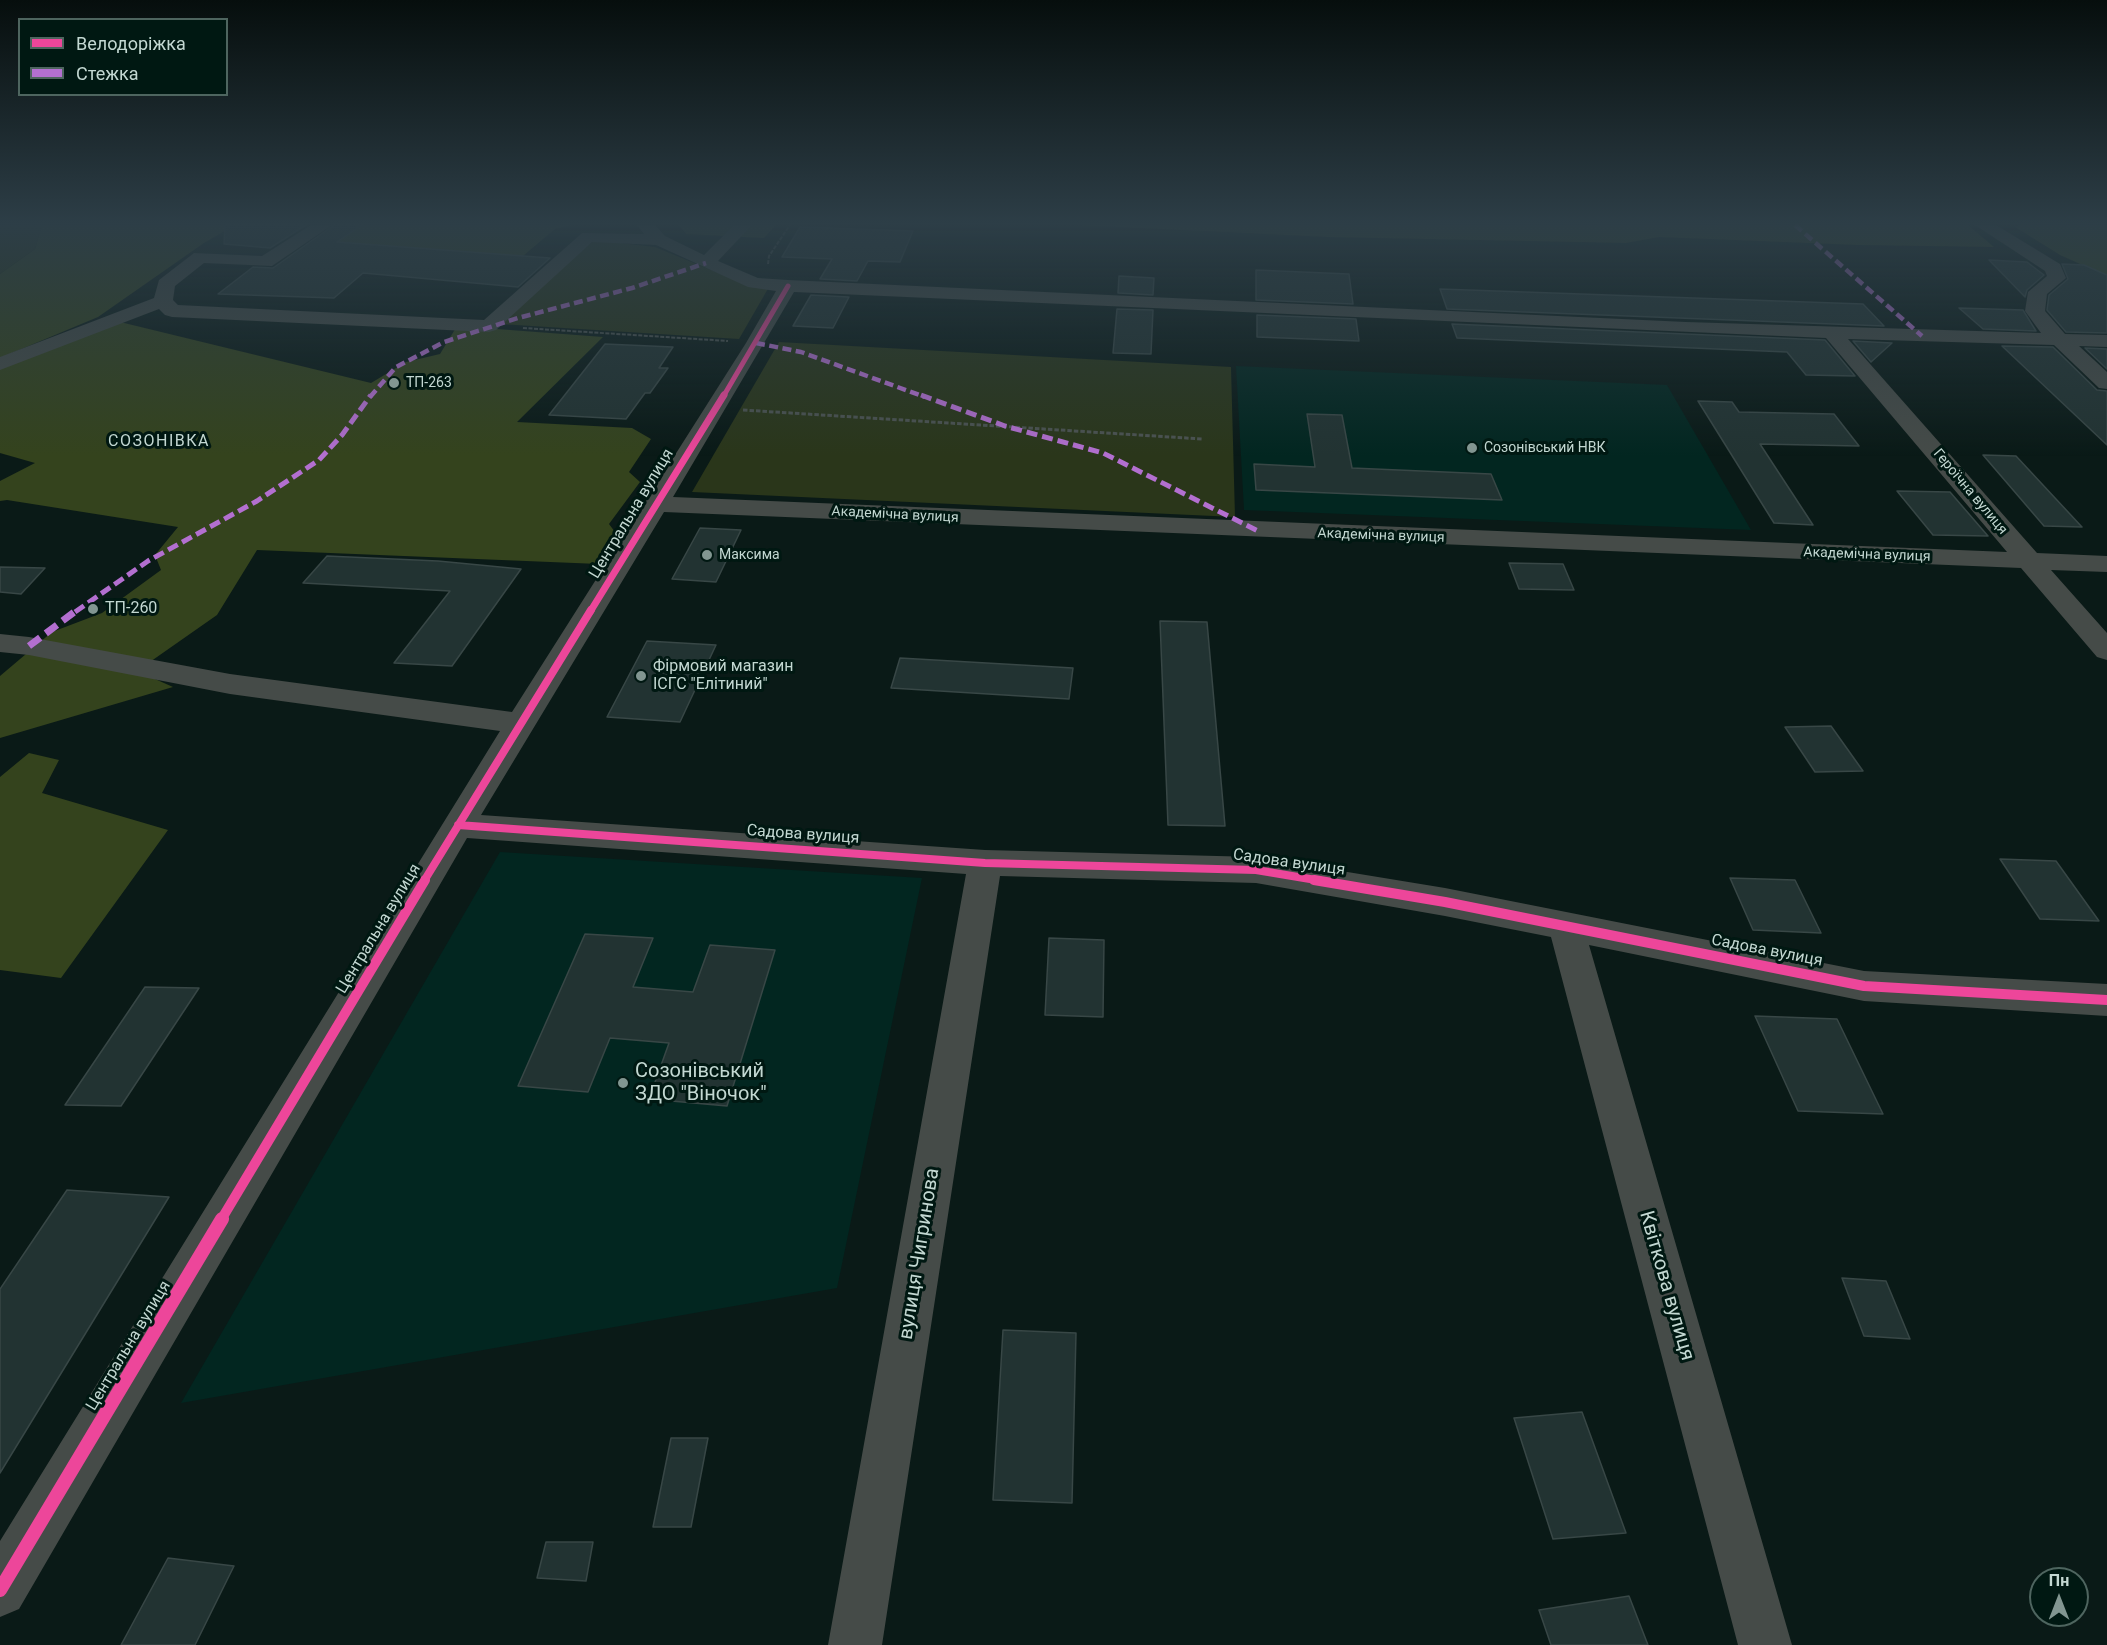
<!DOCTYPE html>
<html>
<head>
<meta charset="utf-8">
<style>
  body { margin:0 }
  #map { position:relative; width:2107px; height:1645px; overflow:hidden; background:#0a1a17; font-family:Roboto,sans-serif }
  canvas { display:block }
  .legend { position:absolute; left:18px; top:18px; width:210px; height:78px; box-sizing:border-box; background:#001812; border:2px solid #4e655f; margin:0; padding:8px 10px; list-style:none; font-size:18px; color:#c3d8d2 }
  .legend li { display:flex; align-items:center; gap:12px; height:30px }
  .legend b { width:30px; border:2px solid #4e655f }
  .north { position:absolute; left:2029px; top:1567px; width:60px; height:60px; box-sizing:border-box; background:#001812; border:2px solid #4e655f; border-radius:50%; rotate:0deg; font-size:16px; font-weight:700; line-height:24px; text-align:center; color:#c3d8d2 }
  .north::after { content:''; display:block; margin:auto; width:21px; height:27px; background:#829691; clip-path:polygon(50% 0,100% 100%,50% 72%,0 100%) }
</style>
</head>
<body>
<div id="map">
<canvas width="2107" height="1645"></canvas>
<ul class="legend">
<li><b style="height:8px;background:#ed469a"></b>Велодоріжка</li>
<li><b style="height:8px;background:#b36fd0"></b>Стежка</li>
</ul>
<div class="north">Пн</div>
</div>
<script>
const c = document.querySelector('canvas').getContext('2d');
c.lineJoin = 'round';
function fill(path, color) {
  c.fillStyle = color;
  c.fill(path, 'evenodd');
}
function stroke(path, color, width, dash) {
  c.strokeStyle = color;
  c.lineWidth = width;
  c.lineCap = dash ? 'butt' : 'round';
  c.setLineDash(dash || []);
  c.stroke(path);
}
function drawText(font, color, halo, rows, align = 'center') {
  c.font = font + ' Roboto,sans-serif';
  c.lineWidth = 6;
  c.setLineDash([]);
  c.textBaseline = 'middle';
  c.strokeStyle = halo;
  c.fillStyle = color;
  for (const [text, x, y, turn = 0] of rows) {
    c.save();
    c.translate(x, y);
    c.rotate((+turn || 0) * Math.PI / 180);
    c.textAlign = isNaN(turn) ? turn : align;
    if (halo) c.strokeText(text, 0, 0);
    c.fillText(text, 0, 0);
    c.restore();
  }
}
fill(new Path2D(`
  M1236 366 1667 385 1751 530 1244 510Z
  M500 852 922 878 837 1288 181 1403Z`), '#022620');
fill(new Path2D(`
  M0 225H42L35 249 0 274Z
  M595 240 655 247 748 285 769 287 739 339 500 324 544 278Z
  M779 342 1231 367 1235 517 692 492Z`), '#2a361a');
fill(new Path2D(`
  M42 225H235L204 243 98 317 0 358V274L35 249Z
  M362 225H571L555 229 523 256 337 242Z
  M679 225H776L764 238 686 234Z
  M1079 225H1968L1994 247 1858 245 1659 237 1626 243 1328 237Z
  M2019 225H2107V281L2089 268 2060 255 2015 227Z
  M116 321 371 383 406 362 440 354 457 326 603 337 517 422 632 428 651 439 629 472 640 482 609 524 618 536 599 564 257 550 217 615 137 671 173 687 0 738V676L52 632 102 613 161 570 155 555 178 527 7 500 0 501V481L35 463 0 453V368Z
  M29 753 59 760 42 793 168 830 61 978 0 970V777Z`), '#34431d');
const building = new Path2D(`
  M225 225H306L270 248 224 244Z
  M334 225H362L337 242 550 258 518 287 363 273 334 298 218 294 253 267 273 268Z
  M800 227 913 231 900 262 868 261 857 281 820 279 832 259 782 257Z
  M1989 260 2027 262 2044 275 2027 290 2025 297Z
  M2062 264 2084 265 2107 275V333L2066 332 2047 310 2049 295 2068 279Z
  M1256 270 1349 274 1353 304 1256 300Z
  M1119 276 1154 278 1153 295 1118 293Z
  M1440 289 1863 304 1884 326 1447 309Z
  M811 295 849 297 833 328 793 326Z
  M1959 308 2023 310 2036 331 1983 329Z
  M1117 309 1153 310 1151 354 1113 353Z
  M1257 315 1356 319 1359 341 1257 337Z
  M1452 324 1825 340 1855 376 1806 375 1787 352 1457 338Z
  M1853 341 1892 343 1871 362Z
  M605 344 673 347 659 368H668L650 393H645L626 419 549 415Z
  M2002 346 2053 347 2097 390 2107 391V445Z
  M2085 348 2107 349V369Z
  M1698 401 1732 402 1739 412 1834 414 1859 446 1760 444 1813 525 1774 523Z
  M1307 414 1342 415 1352 468 1491 474 1502 500 1256 490 1254 464 1315 467Z
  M1983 455 2016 456 2082 527 2044 526Z
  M1897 491 1950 492 1988 536 1933 535Z
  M700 528 741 530 716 582 672 579Z
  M327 556 438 561 521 569 452 666 394 663 450 591 303 583Z
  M1509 563 1563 564 1574 590 1519 589Z
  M0 567 45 568 21 594 0 592Z
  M1160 621 1207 622 1225 826 1168 825Z
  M647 641 716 645 680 722 607 717Z
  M900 658 1073 668 1069 699 891 688Z
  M1831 726 1863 771 1815 772 1785 727Z
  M2000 859 2056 861 2099 921 2040 919Z
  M1730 878 1795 880 1821 933 1753 930Z
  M585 934 653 938 633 987 693 992 710 945 775 950 727 1106 649 1099 669 1043 610 1038 588 1092 518 1086Z
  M1049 938 1104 940 1103 1017 1045 1015Z
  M145 987 199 988 121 1106 65 1105Z
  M1755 1016 1837 1019 1883 1114 1798 1111Z
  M67 1190 169 1197 0 1473V1289Z
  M1842 1278 1886 1281 1910 1339 1864 1336Z
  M1003 1330 1076 1333 1072 1503 993 1500Z
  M1582 1412 1626 1533 1553 1539 1514 1418Z
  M671 1438H708L691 1527H653Z
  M546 1542H593L586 1581 537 1578Z
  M168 1558 234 1566 195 1645H121Z
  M1629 1596 1648 1645H1551L1539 1610Z`);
fill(building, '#223332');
stroke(building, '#384746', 1.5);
stroke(new Path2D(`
  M768 264 769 256 790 225
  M523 328 728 341`), '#4c5351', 2, [4, 1.5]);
stroke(new Path2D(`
  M743 410 1202 439`), '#4c5351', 3, [4.5, 2]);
fill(new Path2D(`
  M311 225H332L272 266 204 263 175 286 173 300 178 305 484 320 582 233 644 234 637 225H655L665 236 704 255 734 225H752L718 261 758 278 788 280 1686 322 2041 333 2025 311 2028 292 2047 276 2045 271 1975 225H1996L2060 264 2066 278 2047 294 2045 311 2065 334 2107 335V347L2079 346 2107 372V389L2099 388 2054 345 1848 339 2037 553 2107 556V572L2051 570 2107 633V660L2097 657 2021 568 664 512 481 815 985 850 1256 857 1445 888 1864 971 2107 984V1016L1864 1001 1589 945 1792 1645H1738L1551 937 1445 916 1256 883 1000 876 882 1645H828L966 874 467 838 19 1609 0 1617V1541L500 731 230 694 29 655 0 652V634L29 637 230 674 512 712 746 343 776 291 748 287 656 245 592 242 496 330 489 332 172 317 165 315 159 309 0 370V357L154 298 159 280 194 253 262 256ZM794 292 1826 338 2007 552 673 497Z`), '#454b48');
stroke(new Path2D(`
  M1795 225 1922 336
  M756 343 801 352 925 397
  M370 397 396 367 444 342 518 318 632 288 706 263`), '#b36fd0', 4.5, [9, 4.5]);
stroke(new Path2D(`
  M921 395 1005 426 1103 453 1258 531
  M75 612 148 561 257 501 319 460 342 435 371 395`), '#b36fd0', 5, [11, 5]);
stroke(new Path2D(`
  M29 646 77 610`), '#b36fd0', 7, [14, 7]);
stroke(new Path2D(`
  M723 397 788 286`), '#ed469a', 5);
stroke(new Path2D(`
  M590 612 724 395`), '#ed469a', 7);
stroke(new Path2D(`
  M458 825 985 863 1256 870 1322 881
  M424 881 591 610`), '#ed469a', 8);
stroke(new Path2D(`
  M1314 880 1445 902 1864 986 2107 1000
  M221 1220 425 880`), '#ed469a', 10);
stroke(new Path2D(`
  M0 1590 222 1219`), '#ed469a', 14);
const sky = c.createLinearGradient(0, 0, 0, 456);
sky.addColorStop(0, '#060e0d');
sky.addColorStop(0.49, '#2d3e47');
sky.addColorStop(1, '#2d3e4700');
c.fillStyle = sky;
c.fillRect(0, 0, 2107, 456);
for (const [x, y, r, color] of [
  [394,383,6,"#829691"],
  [1472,448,6,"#829691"],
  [707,555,6,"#829691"],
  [93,609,6,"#829691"],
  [641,676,6,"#829691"],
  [623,1083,6,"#829691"]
]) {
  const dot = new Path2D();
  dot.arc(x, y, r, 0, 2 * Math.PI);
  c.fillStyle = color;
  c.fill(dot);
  stroke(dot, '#001812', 2);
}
drawText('14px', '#c3d8d2', '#001812', [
  ["ТП-263",406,383],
  ["Созонівський НВК",1484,448],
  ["Максима",719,555]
], 'left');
drawText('14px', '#c3d8d2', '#001812', [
  ["Героїчна вулиця",1970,492,50],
  ["Академічна вулиця",895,515,3],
  ["Академічна вулиця",1381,536,2],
  ["Академічна вулиця",1867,555,2]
]);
c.letterSpacing = '1.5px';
drawText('16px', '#c3d8d2', '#001812', [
  ["СОЗОНІВКА",159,442]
]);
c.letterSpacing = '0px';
drawText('16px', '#c3d8d2', '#001812', [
  ["Центральна вулиця",632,514,-59],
  ["Садова вулиця",803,835,4],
  ["Садова вулиця",1289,863,8],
  ["Центральна вулиця",379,929,-59],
  ["Садова вулиця",1767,951,11],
  ["Центральна вулиця",129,1346,-59]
]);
drawText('16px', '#c3d8d2', '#001812', [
  ["ТП-260",105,609],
  ["Фірмовий магазин",653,667],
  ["ІСГС \"Елітиний\"",653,685]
], 'left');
drawText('20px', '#c3d8d2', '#001812', [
  ["Созонівський",635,1072],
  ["ЗДО \"Віночок\"",635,1095]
], 'left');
drawText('20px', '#c3d8d2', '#001812', [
  ["вулиця Чигринова",920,1254,-81],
  ["Квіткова вулиця",1666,1286,74]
]);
</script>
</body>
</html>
